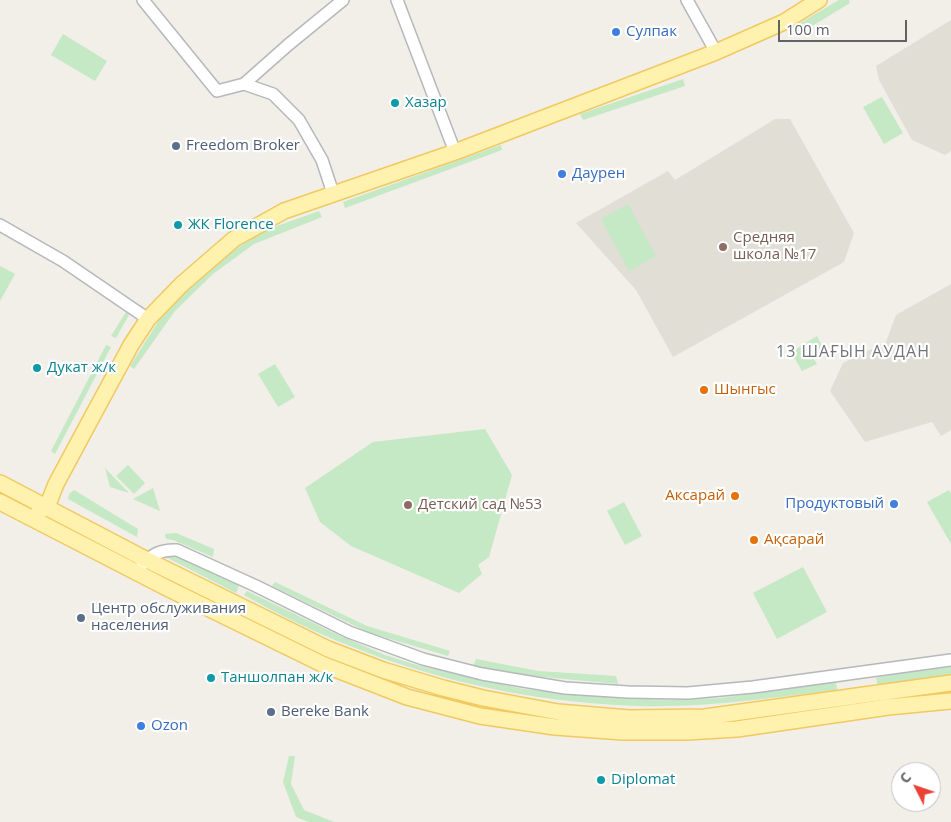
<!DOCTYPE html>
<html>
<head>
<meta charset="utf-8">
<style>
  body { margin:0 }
  #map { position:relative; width:951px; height:822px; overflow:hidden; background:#f1efe8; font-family:"Open Sans",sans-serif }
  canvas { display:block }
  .north { position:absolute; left:891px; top:762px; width:50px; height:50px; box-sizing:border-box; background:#fff; border:1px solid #bfc1c3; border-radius:50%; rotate:311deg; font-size:14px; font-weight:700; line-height:20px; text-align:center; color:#5f6368 }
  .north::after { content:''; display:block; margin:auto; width:18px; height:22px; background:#ea4335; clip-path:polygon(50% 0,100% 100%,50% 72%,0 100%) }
  .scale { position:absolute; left:778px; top:20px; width:129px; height:22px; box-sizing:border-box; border:2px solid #5f6368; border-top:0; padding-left:6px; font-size:15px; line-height:18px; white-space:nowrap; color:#5f6368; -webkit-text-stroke:4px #fff; paint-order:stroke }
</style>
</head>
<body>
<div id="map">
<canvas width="951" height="822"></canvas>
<div class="north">С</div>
<div class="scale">100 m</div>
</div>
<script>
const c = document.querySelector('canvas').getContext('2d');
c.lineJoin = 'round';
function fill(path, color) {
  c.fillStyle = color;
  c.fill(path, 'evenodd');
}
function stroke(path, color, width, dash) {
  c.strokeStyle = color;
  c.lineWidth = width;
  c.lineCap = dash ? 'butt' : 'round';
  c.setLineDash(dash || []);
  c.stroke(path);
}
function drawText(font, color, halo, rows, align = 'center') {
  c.font = font + ' "Open Sans",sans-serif';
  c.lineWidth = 4.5;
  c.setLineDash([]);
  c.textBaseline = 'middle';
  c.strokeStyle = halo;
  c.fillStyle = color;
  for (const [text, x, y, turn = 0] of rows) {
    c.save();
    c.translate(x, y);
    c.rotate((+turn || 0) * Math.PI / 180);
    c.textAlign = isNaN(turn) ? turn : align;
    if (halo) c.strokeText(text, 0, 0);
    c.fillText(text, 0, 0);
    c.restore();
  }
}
fill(new Path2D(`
  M951 20V151L945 155 912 140 879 80 876 66Z
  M775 119H790L854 233 844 262 673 357 636 290 576 223 668 171 675 180Z
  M951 284V430L941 436 932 422 865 442 830 391 843 363 886 342 896 315Z`), '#e1ded6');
fill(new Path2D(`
  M839 0H849L850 3 799 34 795 26Z
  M63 34 107 61 95 81 51 55Z
  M683 79 685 86 583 120 580 114Z
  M882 97 903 133 884 144 863 107Z
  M501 145 502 150 345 208 343 202Z
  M628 204 656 256 629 271 601 219Z
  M319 211 322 217 254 244 213 274 175 311 134 369 130 366 163 314 209 267 263 231Z
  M0 266 15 274 0 301Z
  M126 312 129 315 116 338 111 336Z
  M817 336 824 350 812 356 817 364 802 371 791 352Z
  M106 345 111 347 55 454 51 451Z
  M275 364 295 397 278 407 258 374Z
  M485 429 512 475 489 557 478 565 482 574 459 593 351 546 320 522 305 488 373 442Z
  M128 465 145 483 134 494 116 476Z
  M105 468 129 493 110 487Z
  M153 488 160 511 133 499Z
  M74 490 138 529 137 537 68 499 69 494Z
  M949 490 951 494V544L927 502Z
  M624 502 642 536 625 545 607 511Z
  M176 533 214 549 213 557 173 540 166 539 165 534Z
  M170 551 234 582 239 586 236 593 162 555Z
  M803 567 827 612 777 639 753 593Z
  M275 582 367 626 450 651 448 656 370 633 272 586Z
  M247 591 334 633 385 655 420 666 523 689 615 698 673 700 720 698 836 682 837 690C771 698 705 708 638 706 500 702 363 663 244 595Z
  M476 659 538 671 616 676 618 684 523 675 473 666Z
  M951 667V677L878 686 876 678 894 674Z
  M289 756H295L291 784 304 810 334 822H309L296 817 283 782Z`), '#c5e8c5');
const minor = new Path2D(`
  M143 0 217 91 244 84 273 94 299 120 322 160 333 193
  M397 0 455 152
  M687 0 716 52
  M244 84 288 45 343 0
  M0 225 63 261 148 319
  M142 565C152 554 162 549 177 550L256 586 349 632 423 659 482 674 565 688 628 692 688 693 753 687 951 660`);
const major = new Path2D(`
  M0 483 147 560 328 649 383 670 443 688 483 698 558 712 629 718 705 717 951 683
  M0 502 167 588 322 664 407 697 480 716 555 727 623 732H687L737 729 888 707 951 701
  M39 511 47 507 56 484 92 417 131 345 148 319 182 284 234 239 284 211 455 152 716 52 784 22 819 0`);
stroke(minor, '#b5b8bc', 14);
stroke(major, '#f2c960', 18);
stroke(minor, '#fff', 11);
stroke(major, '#fff2af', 15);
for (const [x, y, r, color] of [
  [616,32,5,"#3f7fe0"],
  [395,103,5,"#0f9aa8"],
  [176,146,5,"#5c6f8a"],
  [562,174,5,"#3f7fe0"],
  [178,225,5,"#0f9aa8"],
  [723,247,5,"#8d6e63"],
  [37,368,5,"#0f9aa8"],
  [704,390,5,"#e8710a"],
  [735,496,5,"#e8710a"],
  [894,504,5,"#3f7fe0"],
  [408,505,5,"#8d6e63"],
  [754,540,5,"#e8710a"],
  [81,618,5,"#5c6f8a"],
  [211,678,5,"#0f9aa8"],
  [271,712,5,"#5c6f8a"],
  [141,726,5,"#3f7fe0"],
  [601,780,5,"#0f9aa8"]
]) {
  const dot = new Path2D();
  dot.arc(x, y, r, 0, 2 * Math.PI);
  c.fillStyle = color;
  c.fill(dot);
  stroke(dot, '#fff', 2);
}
drawText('15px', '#366cbe', '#fff', [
  ["Сулпак",626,32],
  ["Даурен",572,174],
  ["Продуктовый",884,504,"right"],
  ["Ozon",151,726]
], 'left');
drawText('15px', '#0d838f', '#fff', [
  ["Хазар",405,103],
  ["ЖК Florence",188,225],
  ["Дукат ж/к",47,368],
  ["Таншолпан ж/к",221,678],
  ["Diplomat",611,780]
], 'left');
drawText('15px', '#4e5e75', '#fff', [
  ["Freedom Broker",186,146],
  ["Центр обслуживания",91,609],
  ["населения",91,626],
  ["Bereke Bank",281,712]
], 'left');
drawText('15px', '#785e54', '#fff', [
  ["Средняя",733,238],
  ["школа №17",733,255],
  ["Детский сад №53",418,505]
], 'left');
drawText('15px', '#c56008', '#fff', [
  ["Шынгыс",714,390],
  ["Аксарай",725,496,"right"],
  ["Ақсарай",764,540]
], 'left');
c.letterSpacing = '1px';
drawText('16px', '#70757a', '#fff', [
  ["13 ШАҒЫН АУДАН",853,352]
]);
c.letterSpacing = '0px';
</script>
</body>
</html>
